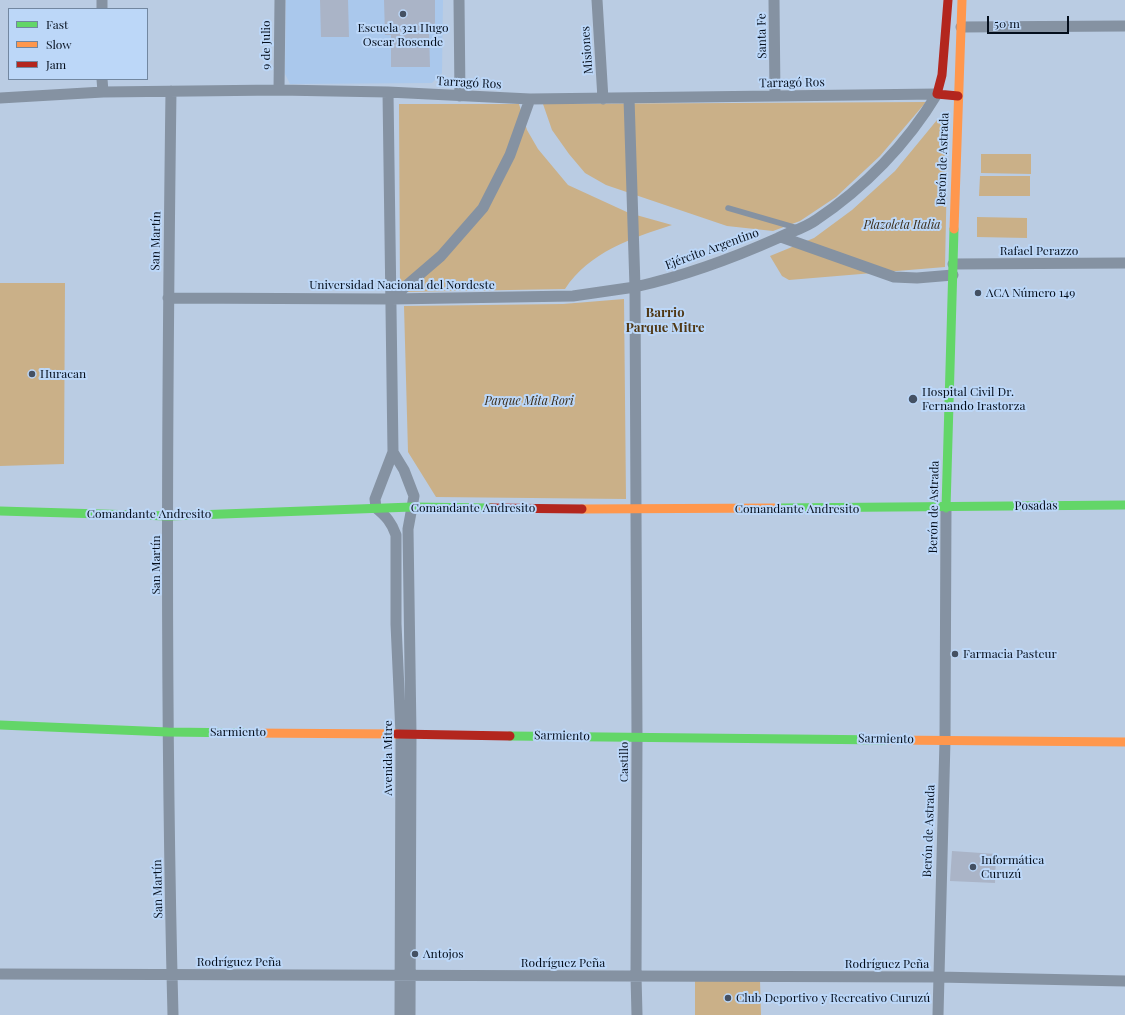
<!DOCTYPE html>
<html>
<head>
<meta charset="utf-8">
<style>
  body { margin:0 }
  #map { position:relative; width:1125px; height:1015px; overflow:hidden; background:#bacce3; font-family:"Playfair Display",serif }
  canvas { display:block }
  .legend { position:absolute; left:8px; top:8px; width:140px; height:72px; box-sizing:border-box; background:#bcd7f8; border:1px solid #7287a0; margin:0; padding:5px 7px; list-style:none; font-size:12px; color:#040e1c }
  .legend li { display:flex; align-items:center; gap:8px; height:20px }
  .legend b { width:20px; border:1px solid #7287a0 }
  .scale { position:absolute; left:987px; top:16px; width:82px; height:18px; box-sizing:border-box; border:2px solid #040e1c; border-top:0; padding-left:5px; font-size:12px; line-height:14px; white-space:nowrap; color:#040e1c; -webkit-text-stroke:3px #bcd7f8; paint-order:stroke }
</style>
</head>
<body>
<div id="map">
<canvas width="1125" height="1015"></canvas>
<ul class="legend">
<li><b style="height:5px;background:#63d668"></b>Fast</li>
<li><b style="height:5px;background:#ff974d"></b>Slow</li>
<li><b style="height:5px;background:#b3261e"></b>Jam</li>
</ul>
<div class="scale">50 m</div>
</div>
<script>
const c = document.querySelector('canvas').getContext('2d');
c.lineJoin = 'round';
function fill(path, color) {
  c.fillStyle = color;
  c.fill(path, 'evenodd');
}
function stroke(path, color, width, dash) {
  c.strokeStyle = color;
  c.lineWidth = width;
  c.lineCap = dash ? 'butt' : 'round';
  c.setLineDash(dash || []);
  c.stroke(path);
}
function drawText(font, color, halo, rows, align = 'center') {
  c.font = font + ' "Playfair Display",serif';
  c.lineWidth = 4;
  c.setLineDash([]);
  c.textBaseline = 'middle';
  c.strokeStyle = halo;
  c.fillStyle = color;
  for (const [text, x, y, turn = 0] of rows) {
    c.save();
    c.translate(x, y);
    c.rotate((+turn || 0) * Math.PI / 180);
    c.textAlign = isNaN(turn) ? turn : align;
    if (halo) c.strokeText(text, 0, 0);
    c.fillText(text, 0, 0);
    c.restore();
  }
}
fill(new Path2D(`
  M286 0H443L442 73 432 83 290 84 285 74Z`), '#aac8ec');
fill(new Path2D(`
  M926 102 880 156 836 197 800 221 773 231 727 226 606 185 585 173 569 154 552 130 543 104Z
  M399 104H519L527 130 538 149 568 185 629 213 672 225C632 238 589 252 565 289L400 292Z
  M937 120H948L945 267 789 280 782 276 770 256 814 238 852 210 895 171Z
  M981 154H1031V174L981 173Z
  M980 176H1030V196H979Z
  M977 217 1027 218V238L977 237Z
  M0 283H65L64 464 0 466Z
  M624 299 626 499 436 497 408 452 404 306 563 304Z
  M695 980H760L761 1015H695Z`), '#cab088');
fill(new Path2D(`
  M320 0H348L349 37H321Z
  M384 0H435V31H429L430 67H391V35H385Z
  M952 851 996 854 995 883 950 881Z`), '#aab4c7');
stroke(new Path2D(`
  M728 208 797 228`), '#8592a2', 5.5);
stroke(new Path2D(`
  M102 0V9
  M459 0 460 96
  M597 0 603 99
  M774 0 775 96
  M961 27 1125 26
  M102 79 103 92
  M279 90 280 0
  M171 91C167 399 165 707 173 1015
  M388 92 393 452 375 499 376 508C386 516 392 523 396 535V624L401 734 400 1015
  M0 98 103 92 279 90 388 92 530 99 937 94
  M781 237 894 277 917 278 953 275
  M953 264 1125 263
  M168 298 391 299 573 296 635 287 629 98
  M391 299 441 256 483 208 510 155 530 99
  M393 452 404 470 414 496 408 529 411 734 410 1015
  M0 974 938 977 1125 981
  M637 1015 636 976 637 737 635 287C684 276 731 259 778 238 790 232 805 228 816 220 864 188 907 144 937 94
  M938 1015 945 740 946 508`), '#8592a2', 11);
stroke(new Path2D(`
  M778 508 1125 505
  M946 508 954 229
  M0 511 169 516 412 507 491 508
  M0 725 168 732 248 733
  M510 736 888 740`), '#63d668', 9);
stroke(new Path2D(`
  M954 229 962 0
  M582 509 778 508
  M248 733 397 734
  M888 740 1125 742`), '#ff974d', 9);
stroke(new Path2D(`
  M948 0 942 75 937 94 958 96
  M491 508 582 509
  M397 734 510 736`), '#b3261e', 9);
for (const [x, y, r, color] of [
  [403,14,4,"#445062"],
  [978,293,4,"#445062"],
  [32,374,4,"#445062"],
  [913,399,5,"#445062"],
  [955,654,4,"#445062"],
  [973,867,4,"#445062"],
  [415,954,4,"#445062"],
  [728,998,4,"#445062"]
]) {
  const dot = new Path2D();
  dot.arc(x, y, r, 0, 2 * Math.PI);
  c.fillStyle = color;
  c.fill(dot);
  stroke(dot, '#bcd7f8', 1.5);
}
drawText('12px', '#040e1c', '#bcd7f8', [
  ["Escuela 321 Hugo",403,28,"center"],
  ["Oscar Rosende",403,42,"center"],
  ["ACA Número 149",986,293],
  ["Huracan",40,374],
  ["Hospital Civil Dr.",922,392],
  ["Fernando Irastorza",922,406],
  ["Farmacia Pasteur",963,654],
  ["Informática",981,860],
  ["Curuzú",981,874],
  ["Antojos",423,954],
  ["Club Deportivo y Recreativo Curuzú",736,998]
], 'left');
drawText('12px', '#040e1c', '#bcd7f8', [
  ["Santa Fe",762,36,-91],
  ["9 de Julio",266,45,-90],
  ["Misiones",587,50,-94],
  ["Tarragó Ros",469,83,3],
  ["Tarragó Ros",792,83,-1],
  ["Berón de Astrada",943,159,-88],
  ["San Martín",156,241,-89],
  ["Ejército Argentino",712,249,-20],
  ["Rafael Perazzo",1039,251],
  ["Universidad Nacional del Nordeste",402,285],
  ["Posadas",1036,506,-1],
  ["Berón de Astrada",934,507,-89],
  ["Comandante Andresito",473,508],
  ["Comandante Andresito",797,509],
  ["Comandante Andresito",149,514],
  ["San Martín",156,565,-90],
  ["Sarmiento",238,732],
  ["Sarmiento",562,736,1],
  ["Sarmiento",886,739,1],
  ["Avenida Mitre",388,758,-90],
  ["Castillo",624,762,-90],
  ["Berón de Astrada",929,831,-88],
  ["San Martín",158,889,-91],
  ["Rodríguez Peña",239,962],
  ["Rodríguez Peña",563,963],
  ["Rodríguez Peña",887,964]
]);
drawText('italic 12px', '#3a2c18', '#bcd7f8', [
  ["Plazoleta Italia",902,225],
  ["Parque Mita Rori",529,401]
]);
drawText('bold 13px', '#513916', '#bcd7f8', [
  ["Barrio",665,313],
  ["Parque Mitre",665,328]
]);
</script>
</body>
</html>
